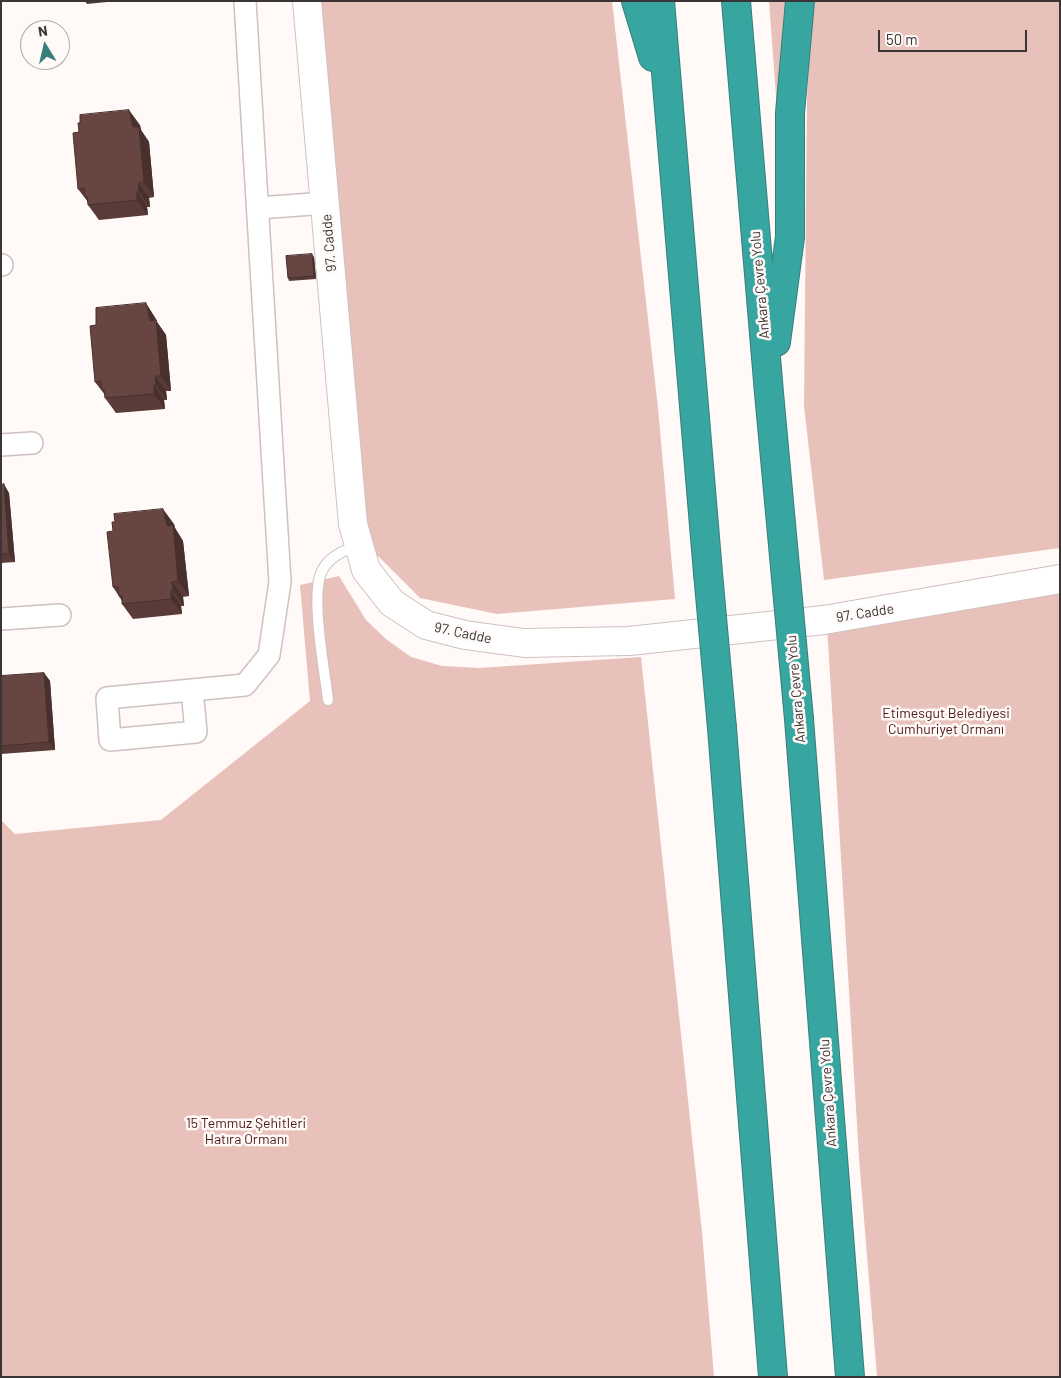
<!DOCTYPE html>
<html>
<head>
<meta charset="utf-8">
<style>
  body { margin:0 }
  #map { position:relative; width:1061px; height:1378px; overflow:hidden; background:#fff9f8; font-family:Barlow,sans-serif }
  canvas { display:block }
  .frame { position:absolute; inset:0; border:2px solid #3b3535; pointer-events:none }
  .north { position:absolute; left:20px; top:20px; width:50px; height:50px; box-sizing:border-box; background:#fff9f8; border:1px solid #b1abaa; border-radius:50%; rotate:351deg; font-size:14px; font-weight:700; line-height:20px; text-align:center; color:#3b3535 }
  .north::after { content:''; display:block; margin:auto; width:18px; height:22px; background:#377f7a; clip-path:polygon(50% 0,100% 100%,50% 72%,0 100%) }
  .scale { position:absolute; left:878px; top:30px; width:149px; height:22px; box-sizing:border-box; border:2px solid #3b3535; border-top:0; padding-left:6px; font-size:15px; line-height:18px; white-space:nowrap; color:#3b3535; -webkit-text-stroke:4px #fff9f8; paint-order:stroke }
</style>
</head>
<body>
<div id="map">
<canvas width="1061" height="1378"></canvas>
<div class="frame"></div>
<div class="north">N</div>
<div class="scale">50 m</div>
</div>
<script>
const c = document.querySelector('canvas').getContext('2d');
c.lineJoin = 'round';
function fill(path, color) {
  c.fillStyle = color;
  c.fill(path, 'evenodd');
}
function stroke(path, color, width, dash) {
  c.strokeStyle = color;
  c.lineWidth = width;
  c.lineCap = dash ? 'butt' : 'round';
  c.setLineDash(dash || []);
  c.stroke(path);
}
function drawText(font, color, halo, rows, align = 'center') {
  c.font = font + ' Barlow,sans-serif';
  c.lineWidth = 5;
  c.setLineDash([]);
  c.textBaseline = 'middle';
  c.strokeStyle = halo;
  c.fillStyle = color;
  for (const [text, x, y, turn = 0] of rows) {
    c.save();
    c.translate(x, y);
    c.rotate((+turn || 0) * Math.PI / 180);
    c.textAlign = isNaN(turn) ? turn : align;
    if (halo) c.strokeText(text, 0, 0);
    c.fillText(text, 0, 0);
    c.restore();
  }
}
fill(new Path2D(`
  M318 1H612L658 408 675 599 497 614 420 598 372 550 359 472Z
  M769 1H786L777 109Z
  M813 1H1060V548L824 580 804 406 807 97Z
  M339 576 366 620 386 639 411 657 442 666 479 668 641 657 702 1232 714 1377H1V820L15 834 161 820 310 701 300 585Z
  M1060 588V1377H877L859 1158 827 625Z`), '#e9c1bb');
const lane = new Path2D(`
  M328 700C325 672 309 591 323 569 330 556 344 550 358 546`);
const street = new Path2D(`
  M258 208 326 203
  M1 265H2
  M1 445 32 443
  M1 619 60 615
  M192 690 196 732 110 740 107 698 245 685 269 655 280 582 245 1`);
const secondary = new Path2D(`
  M307 1 353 524 366 570 392 603 426 625 465 635 524 643 629 641 824 620 1060 579`);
const highway = new Path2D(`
  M636 1 653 57
  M660 1 708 573
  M736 1 769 393 785 567
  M776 342 790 237V113L800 1
  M799 719 850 1377
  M722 728 773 1377`);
stroke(lane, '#cec1bf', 12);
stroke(street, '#cec1bf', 24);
stroke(secondary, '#cec1bf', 30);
stroke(highway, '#387e7b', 30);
stroke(lane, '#fff', 10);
stroke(street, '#fff', 21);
stroke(secondary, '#fff', 28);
stroke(highway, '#37a6a0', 28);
const highwayBridge = new Path2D(`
  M785 567 799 719
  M708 573 722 728`);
stroke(highwayBridge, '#387e7b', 30, []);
stroke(highwayBridge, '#37a6a0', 28);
fill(new Path2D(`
  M85 1H117L87 4Z
  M140 125 141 130 149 142 154 197 149 198 150 207H147L148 215 99 220 88 205V202L78 189Z
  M314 257 316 279 289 281 288 278Z
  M156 319 157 322 166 335 171 391H166L167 400H164L165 409 116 413 105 398V395L95 382Z
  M1 485 9 493 15 562 1 563Z
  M174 524 175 528 183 541 189 596 183 597 184 606H181L182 614 133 619 122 604V601L113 587Z
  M44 673 50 681 55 750 1 754V676Z`), '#593b38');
fill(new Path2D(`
  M129 110 140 125 141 130 149 142 154 197 144 182Z
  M138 183 149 198 150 207 139 192Z
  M137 192 147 207 148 215 137 200Z
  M312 254 314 257 316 279 314 276Z
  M146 303 156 319 157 322 166 335 171 391 161 376Z
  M155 376 166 391 167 400 156 385Z
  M154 385 164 400 165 409 154 394Z
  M4 484 9 493 15 562 9 554Z
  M163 509 174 524 175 528 183 541 189 596 178 581Z
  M172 582 183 597 184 606 173 590Z
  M171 591 181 606 182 614 171 599Z
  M44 673 50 681 55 750 49 742Z`), '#48302e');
const building = new Path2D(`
  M129 110 133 127H139L144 182 138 183 139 192H137V200L88 205 87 196 85 197 84 188 78 189 73 133 79 132 78 123H80V115Z
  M312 254 314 276 288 278 286 256Z
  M146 303 150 321 156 320 161 376H155L156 385H154V394L105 398 104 390H102L101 381 95 382 90 326 96 325V308Z
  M4 484 9 554H1V485Z
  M163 509 167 526 173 525 178 581 172 582 173 590 171 591V599L122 604V595L119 596 118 587H113L107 532 113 531 112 522H115L114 514Z
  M44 673 49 742 1 746V676Z`);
fill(building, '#674541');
stroke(building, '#48302e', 1);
drawText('14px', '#3b3535', '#fff9f8', [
  ["97. Cadde",329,243,-95],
  ["Ankara Çevre Yolu",760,285,-95],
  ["97. Cadde",865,613,-9],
  ["97. Cadde",463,633,12],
  ["Ankara Çevre Yolu",796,689,-95],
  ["Ankara Çevre Yolu",828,1093,-94]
]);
drawText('14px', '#4d1b16', '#fff9f8', [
  ["Etimesgut Belediyesi",946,713],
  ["Cumhuriyet Ormanı",946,729],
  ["15 Temmuz Şehitleri",246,1123],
  ["Hatıra Ormanı",246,1139]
]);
</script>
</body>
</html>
